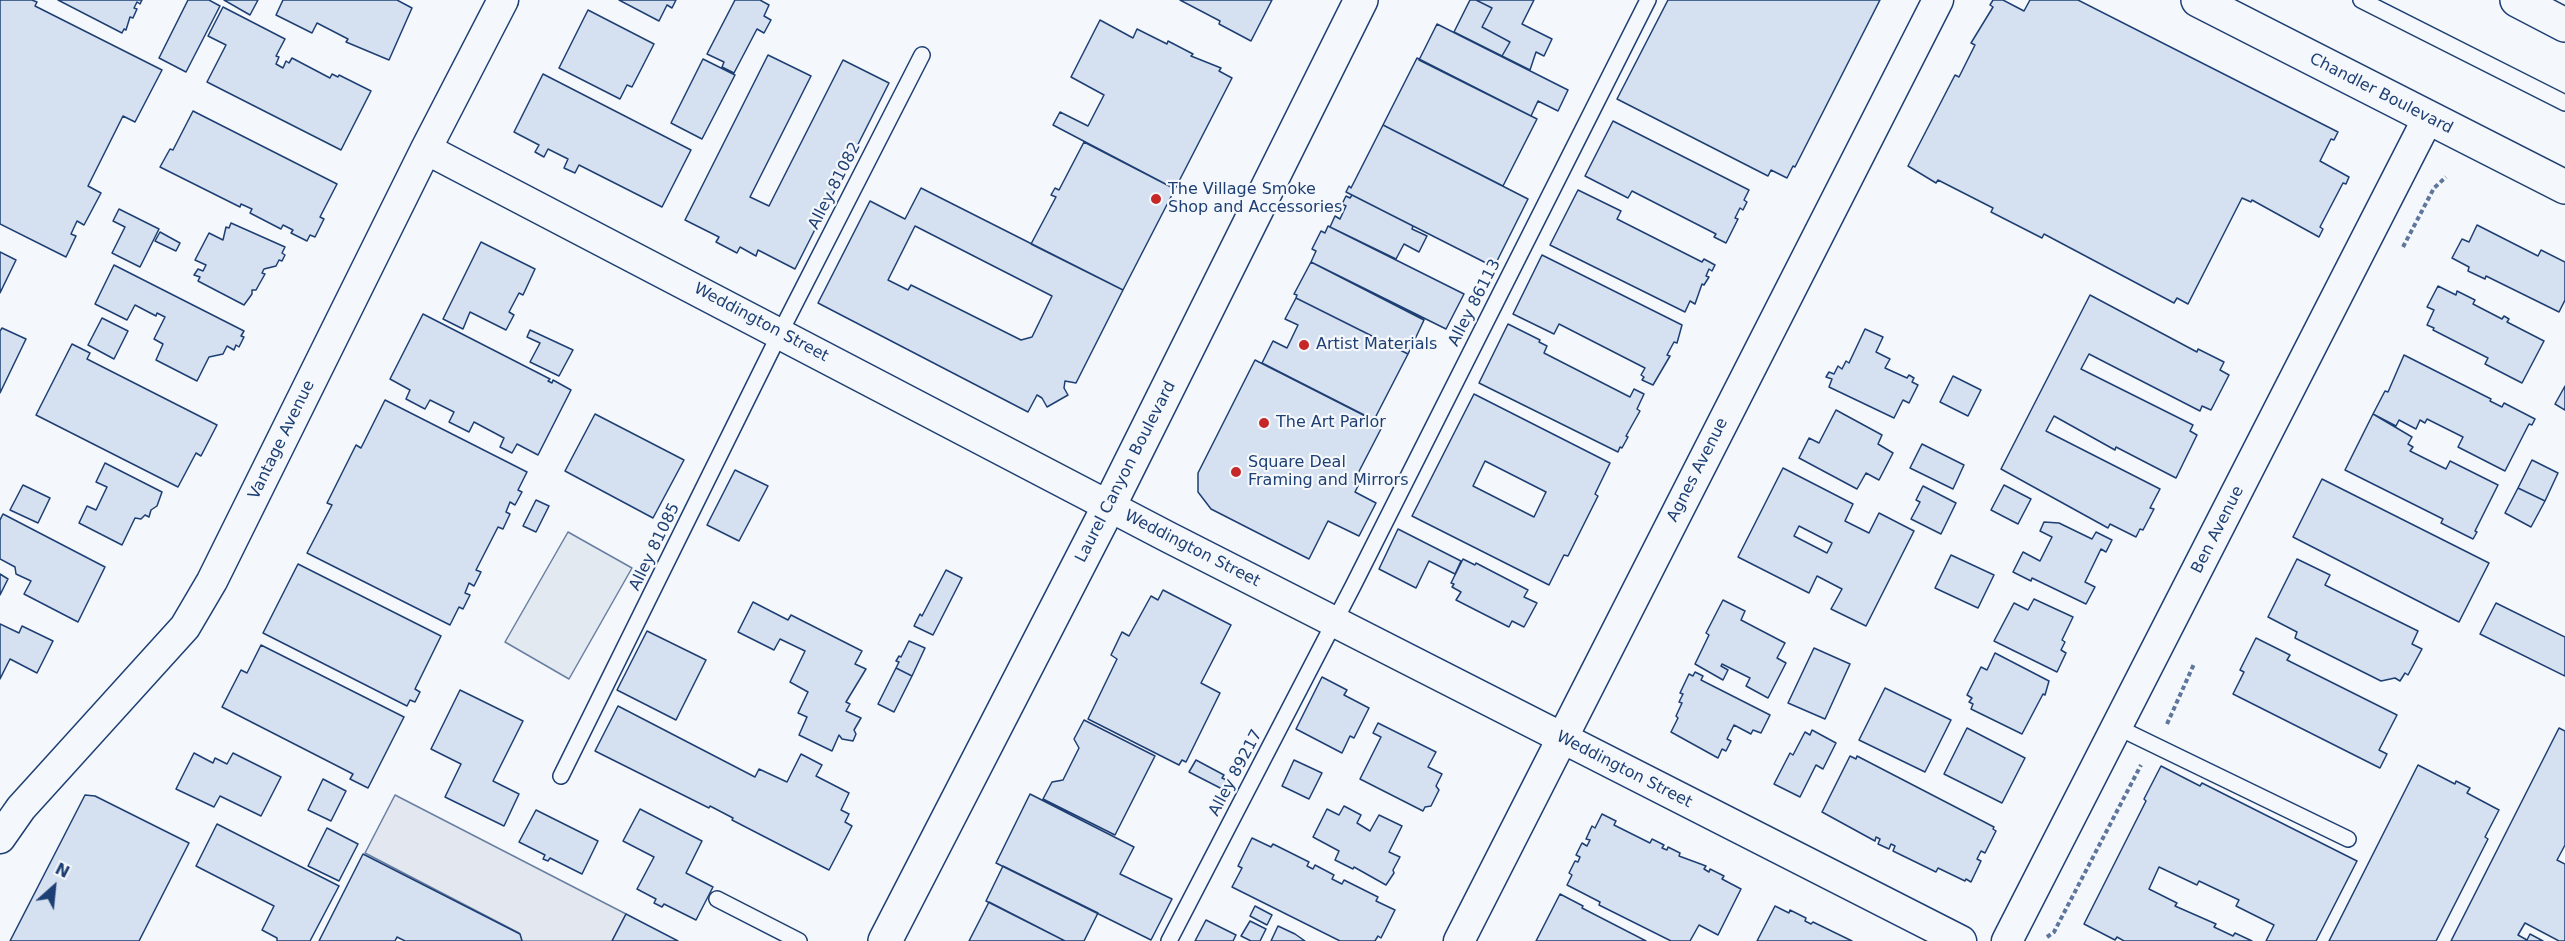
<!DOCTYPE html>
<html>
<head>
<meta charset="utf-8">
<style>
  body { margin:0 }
  #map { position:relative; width:2565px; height:941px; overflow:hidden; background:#f4f7fb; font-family:"DejaVu Sans",sans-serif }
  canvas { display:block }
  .north { position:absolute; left:24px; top:857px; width:60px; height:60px; -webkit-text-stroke:4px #f4f7fb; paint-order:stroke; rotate:27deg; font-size:16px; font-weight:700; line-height:24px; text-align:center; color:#1d3f73 }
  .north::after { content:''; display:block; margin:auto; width:21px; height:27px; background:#1d3f73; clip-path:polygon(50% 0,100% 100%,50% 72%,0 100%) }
</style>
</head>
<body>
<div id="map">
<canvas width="2565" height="941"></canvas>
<div class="north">N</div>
</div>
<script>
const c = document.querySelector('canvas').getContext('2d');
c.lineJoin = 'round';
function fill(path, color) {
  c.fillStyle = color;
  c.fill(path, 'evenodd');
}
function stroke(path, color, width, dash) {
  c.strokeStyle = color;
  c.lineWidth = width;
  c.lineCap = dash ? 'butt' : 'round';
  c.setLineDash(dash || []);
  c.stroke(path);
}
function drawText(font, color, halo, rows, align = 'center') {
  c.font = font + ' "DejaVu Sans",sans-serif';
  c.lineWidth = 4.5;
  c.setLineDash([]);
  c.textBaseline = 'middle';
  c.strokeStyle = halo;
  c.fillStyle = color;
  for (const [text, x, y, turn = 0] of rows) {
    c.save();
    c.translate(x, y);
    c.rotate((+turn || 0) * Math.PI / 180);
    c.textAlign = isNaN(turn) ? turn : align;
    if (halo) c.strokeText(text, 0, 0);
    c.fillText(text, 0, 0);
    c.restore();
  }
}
const green = new Path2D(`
  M568 532 632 568 569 679 505 642Z`);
fill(green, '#e3e9f0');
stroke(green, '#687fa3', 1.5);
const parking = new Path2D(`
  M395 795 626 914 612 941H522L519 933 365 853Z`);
fill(parking, '#e3e8f0');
stroke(parking, '#687fa3', 1.5);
const building = new Path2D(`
  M0 0H32L37 2 35 6 162 70 135 122 123 116 88 186 101 193 84 225 77 221 71 234 76 236 66 257 0 224Z
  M58 0H142L140 4 137 2 134 8 137 9 133 18 130 17 126 30 124 29 122 33Z
  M188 0H209L220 6 186 72 159 58Z
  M224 0H258L250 15Z
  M283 0H397L412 8 389 60 346 42 348 39 317 23 312 33 276 15Z
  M619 0H676L672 8 667 5 659 21Z
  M735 0H760L769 5 764 16 771 20 764 33 757 29 734 73 722 67 724 62 707 54Z
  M1180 0H1272L1251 41 1219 24 1220 21Z
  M1470 0H1476L1492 8 1482 27 1510 42 1502 56 1454 32Z
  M1476 0H1534L1522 24 1552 39 1544 56 1536 52 1530 70 1502 56 1510 42 1482 27 1492 8Z
  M1668 0H1880L1795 167 1793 166 1787 178 1771 170 1768 176 1617 99Z
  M1993 0H2003L2024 11 2030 0H2078L2338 132 2334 140 2331 139 2320 161 2349 177 2346 184 2343 183 2320 227 2323 229 2319 237 2252 200 2251 202 2242 198 2188 304 2177 298 2174 303 2044 234 2042 238 1991 212 1993 208 1938 180 1936 183 1908 166 1955 75 1959 77 1975 45 1971 43 1993 7 1990 5Z
  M223 7 285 39 276 56 279 57 276 64 283 68 286 61 289 63 292 58 330 78 332 74 338 77 339 75 371 91 341 150 207 82 226 45 208 36Z
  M588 10 654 44 632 87 627 85 620 99 559 68Z
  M1100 20 1133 38 1137 29 1167 44 1168 41 1193 54 1191 56 1221 68 1219 71 1232 78 1175 189 1053 125 1060 112 1088 126 1104 95 1071 77Z
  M1437 24 1568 90 1558 111 1538 101 1531 116 1419 60Z
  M768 55 811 76 750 197 769 206 843 60 889 83 795 269 758 250 756 256 740 247 737 253 716 242 719 237 685 220Z
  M1417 58 1537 119 1503 186 1383 125Z
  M703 59 735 75 702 139 671 123Z
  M543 74 691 150 662 207 579 165 575 173 564 168 568 159 548 149 544 157 535 152 539 145 514 132Z
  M193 111 337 184 320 217 324 219 315 237 310 235 307 241 291 233 293 230 283 225 281 229 250 213 252 209 241 204 240 207 160 167 170 149 173 150Z
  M1613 121 1749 190 1744 200 1747 202 1743 210 1740 208 1735 218 1738 219 1726 243 1714 237 1716 234 1632 191 1628 198 1585 176Z
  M1383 125 1528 199 1494 267 1346 192 1349 186 1351 188Z
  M1084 142 1175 189 1123 290 1031 244 1056 197 1051 195 1055 188 1059 190Z
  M921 188 1123 290 1076 383 1065 381 1064 388 1068 395 1047 407 1042 398 1037 395 1028 412 818 303 870 201 905 219ZM915 226 1052 296 1032 337 1021 340 911 285 908 290 888 280Z
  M1578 190 1621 211 1617 219 1702 262 1704 259 1715 265 1712 271 1709 269 1706 276 1709 277 1704 285 1702 284 1695 304 1690 301 1685 312 1550 245Z
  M1352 195 1413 226 1412 229 1427 236 1419 252 1404 244 1396 259 1330 227 1335 216 1340 219 1346 206 1342 204 1346 196 1350 198Z
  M119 209 159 229 140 267 112 253 125 227 113 221Z
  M231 223 285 247 282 253 285 255 282 261 279 260 276 266 264 269 262 273 265 274 256 290H252V294L244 305 198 281 200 277 194 275 198 269 203 271 206 265 195 260 209 233 223 240 226 227 229 228Z
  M2477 225 2538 256 2541 250 2565 262V300L2559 312 2486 276 2485 279 2468 271 2469 267 2452 258 2462 239 2469 242Z
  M1328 226 1464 294 1446 329 1311 262 1316 251 1312 249 1321 231 1325 233Z
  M160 232 180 243 176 251 155 241Z
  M481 242 535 269 523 295 519 293 509 312 514 315 506 330 470 312 463 329 443 319Z
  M0 252 16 260 0 293Z
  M1542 255 1682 325 1677 343 1674 342 1667 355 1670 356 1653 385 1642 380 1644 377 1641 375 1645 368 1559 324 1554 334 1513 314Z
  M1311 262 1424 320 1408 354 1296 298 1297 295 1294 294Z
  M114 265 244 331 241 336 244 337 239 347 236 345 234 350 227 346 223 354 209 357 197 381 156 360 163 344 154 339 165 317 157 313 156 316 135 305 127 320 95 304Z
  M2438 286 2456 295 2457 291 2475 300 2473 304 2502 319 2504 316 2509 319 2507 322 2544 341 2522 383 2485 364 2488 358 2433 330 2434 328 2427 325 2434 310 2427 307Z
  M2090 295 2197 352 2198 349 2224 362 2220 370 2229 375 2211 410 2202 406 2200 411 2089 354 2081 369 2193 425 2190 431 2197 435 2176 478 2116 447 2115 450 2054 416 2046 431 2160 489 2150 508 2154 509 2143 530 2140 529 2136 537 2110 524 2108 528 2001 469Z
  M1296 298 1408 354 1374 420 1262 363 1273 341 1287 348 1298 325 1285 319Z
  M423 314 550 379 548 381 552 383 553 380 571 390 538 455 517 444 512 453 500 447 504 438 474 422 469 432 449 422 454 412 430 400 425 409 406 399 410 390 390 379Z
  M102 318 128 331 114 359 88 345Z
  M1508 324 1540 340 1539 342 1547 346 1544 353 1630 397 1634 389 1644 394 1637 409 1640 411 1626 436 1628 437 1622 448 1620 447 1618 452 1479 383Z
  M2 328 26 339 0 393V331Z
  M1865 329 1883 337 1876 352 1890 359 1885 368 1907 378 1909 375 1914 378 1912 382 1918 385 1909 403 1903 400 1894 418 1829 387 1832 379 1826 377 1829 372 1834 374 1838 366 1842 369 1846 361 1849 363Z
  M530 330 573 350 559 376 530 362 540 343 527 337Z
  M72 344 90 353 87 359 217 425 201 456 196 453 178 487 36 415Z
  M2404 355 2491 399 2490 401 2502 407 2504 403 2535 419 2532 425 2529 424 2505 471 2458 447 2463 437 2427 419 2425 423 2420 420 2416 429 2399 420 2396 426 2373 414 2385 391 2388 392Z
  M1255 360 1383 425 1353 483 1358 486 1355 492 1376 503 1359 536 1328 521 1309 559 1211 509 1198 492V473Z
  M1953 376 1981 390 1968 416 1940 402Z
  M2565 386V410L2555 404Z
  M1474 394 1610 463 1595 494 1598 496 1568 556 1564 555 1549 585 1412 516ZM1485 461 1546 492 1534 517 1473 486Z
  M385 400 527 472 518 490 522 492 515 505 510 502 506 512 510 514 503 529 498 527 476 570 481 572 474 586 469 583 465 593 470 595 463 609 459 607 450 625 307 553 332 505 327 503 356 445 361 448Z
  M1836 410 1882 435 1878 444 1893 453 1879 480 1866 473 1857 489 1799 458 1809 438 1819 443Z
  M595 414 684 460 653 518 565 471Z
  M2373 414 2412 437 2408 444 2413 447 2410 451 2446 469 2450 461 2498 485 2475 531 2477 532 2473 539 2441 523 2443 519 2345 470Z
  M1922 444 1964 465 1953 489 1910 468Z
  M2532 460 2558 473 2545 501 2518 488Z
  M105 463 162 492 157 506 151 510 149 517 145 515 141 519 135 518 122 545 79 523 87 506 96 510 107 487 96 482Z
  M1783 468 1853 504 1845 521 1869 533 1879 513 1914 531 1866 626 1831 609 1842 589 1817 576 1809 593 1738 557ZM1799 526 1832 543 1827 553 1794 536Z
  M735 470 768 486 739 541 707 525Z
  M2322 479 2489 563 2459 622 2293 537Z
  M23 485 50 498 38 523 10 510Z
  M2004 485 2031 499 2018 524 1991 510Z
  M1923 486 1956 503 1941 534 1911 519 1920 502 1916 500Z
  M2518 488 2545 501 2531 527 2505 513Z
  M536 500 549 506 536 532 523 526Z
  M3 514 105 567 78 622 24 594 31 581 16 574 15 567 0 559V520Z
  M2044 522 2059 523 2092 539 2096 532 2112 540 2106 552 2101 549 2085 582 2095 587 2086 604 2032 578 2031 581 2013 572 2023 552 2040 561 2052 537 2040 531Z
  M1398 529 1461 561 1455 574 1429 561 1416 588 1379 569Z
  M1951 555 1994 575 1978 608 1935 588Z
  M1463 559 1475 565 1476 563 1528 590 1524 597 1537 603 1524 627 1512 621 1509 627 1456 600 1461 592 1452 587 1454 584 1451 583Z
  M2297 559 2330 575 2325 585 2418 631 2412 644 2422 649 2408 675 2405 673 2400 681 2395 678 2381 681 2295 638 2297 632 2268 617Z
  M298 564 441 636 415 689 420 692 415 702 410 700 407 706 263 633Z
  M946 570 962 578 933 635 914 626 920 614 922 616Z
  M0 574 8 579 0 595Z
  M1163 590 1231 625 1201 683 1220 693 1186 762 1182 760 1179 765 1088 719 1117 659 1111 655 1122 632 1129 636 1151 596 1158 600Z
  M2034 599 2073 617 2062 640 2065 642 2061 650 2066 653 2057 672 1994 641 2014 603 2028 610Z
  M1723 600 1745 611 1741 620 1785 643 1777 658 1786 663 1768 698 1746 686 1750 678 1722 664 1721 666 1728 670 1723 680 1695 664 1709 635 1706 633Z
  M753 602 788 620 791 615 862 651 855 664 866 669 846 702 850 704 846 711 861 718 854 730 856 734 853 741 842 739 839 735 832 751 799 735 807 717 798 713 808 692 790 682 805 651 780 639 774 650 738 632Z
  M2496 603 2565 637V676L2480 634Z
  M0 624 19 633 22 626 53 641 37 673 10 659 0 679Z
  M647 631 706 660 676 720 617 690Z
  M2256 638 2290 655 2287 660 2397 715 2379 750 2387 754 2380 768 2233 694 2244 672 2240 670Z
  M909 641 925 648 912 676 896 668 899 662 896 661 899 656 901 657Z
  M261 645 404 717 368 788 350 779 353 774 222 707 241 670 247 673Z
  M1814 648 1850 664 1825 719 1788 703Z
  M1995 653 2049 681 2045 695 2043 694 2022 734 1971 709 1973 704 1969 702 1972 698 1967 695 1981 667 1987 670Z
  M896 668 912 676 894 712 878 704Z
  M1695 672 1703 676 1701 680 1770 715 1761 733 1753 730 1751 734 1734 725 1727 739 1731 741 1726 751 1722 749 1718 758 1671 732 1678 718 1676 716 1682 703 1679 702 1683 694 1680 693 1689 674 1693 676Z
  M1322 677 1347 690 1344 695 1369 708 1354 738 1350 736 1342 753 1296 729Z
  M1885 688 1951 720 1925 772 1859 740Z
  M460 690 523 721 493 781 519 794 504 826 445 797 461 764 431 749Z
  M618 706 755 777 759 769 787 782 801 754 822 765 816 776 849 793 841 810 849 814 845 822 852 826 829 870 732 820 733 818 710 806 709 808 595 751Z
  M1084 720 1155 756 1115 835 1043 799 1052 782 1063 780 1079 748 1074 739Z
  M1378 723 1436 752 1428 767 1442 774 1436 786 1439 790 1431 806 1425 807 1423 811 1360 779 1381 737 1373 733Z
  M1967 728 2025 758 2002 803 1944 774Z
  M2559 728 2565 731V845L2557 860 2565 864V941H2559L2525 923 2518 935 2527 940 2530 934 2543 941H2451Z
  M1812 730 1836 743 1823 769 1816 765 1800 797 1774 784 1790 753 1793 755 1805 732 1810 735Z
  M194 753 213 763 215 758 227 764 233 753 281 777 261 816 220 796 214 807 176 789Z
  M1850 756 1856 759 1857 756 1994 827 1993 829 1996 831 1985 853 1981 851 1977 859 1981 861 1971 882 1966 879 1965 881 1938 868 1936 872 1893 851 1895 846 1891 844 1889 849 1878 844 1880 839 1876 837 1875 841 1822 812Z
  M1196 760 1224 775 1222 778 1233 783 1228 792 1189 772Z
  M1294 760 1322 773 1309 799 1282 786Z
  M2418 765 2455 784 2456 781 2470 788 2467 793 2499 810 2485 837 2488 839 2436 941H2329Z
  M2161 766 2200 786 2202 783 2357 861 2316 941H2266L2274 925 2236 906 2239 900 2199 881 2197 885 2159 867 2149 889 2177 903 2175 906 2216 924 2214 927 2233 936 2235 933 2252 941H2124L2117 937 2115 940 2084 924 2146 801 2144 799Z
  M323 779 346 791 331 821 308 810Z
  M1030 794 1134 847 1120 874 1172 899 1151 940 996 863Z
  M85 795 95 796 189 843 139 941H10Z
  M1344 806 1361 815 1357 823 1370 831 1379 815 1402 826 1389 852 1400 857 1393 870 1394 873 1386 885 1354 867 1353 869 1335 860 1339 851 1313 837 1327 809 1339 815Z
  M640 809 702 841 686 873 713 887 696 920 664 904 662 907 654 903 656 899 637 889 654 857 623 841Z
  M536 810 598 841 582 874 550 858 548 861 543 859 545 855 519 842Z
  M1602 814 1616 821 1614 825 1650 843 1652 839 1664 845 1662 848 1667 850 1668 847 1680 853 1679 856 1706 866 1704 869 1709 872 1710 869 1724 876 1722 879 1741 889 1718 935 1699 925 1690 941H1671L1599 905 1600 902 1567 885 1572 875 1569 873 1575 861 1578 862 1580 857 1576 855 1582 843 1587 846 1590 840 1586 839 1592 826 1595 828Z
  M217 824 339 886 310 941H277V938L262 930 274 906 196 866Z
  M327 828 358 844 339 881 308 866Z
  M1252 838 1271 847 1273 844 1309 862 1307 866 1313 869 1315 865 1334 875 1332 879 1342 884 1344 880 1378 897 1376 901 1395 910 1381 938 1378 936 1375 941H1340L1232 887 1242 868 1238 866Z
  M363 854 520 934 522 941H405L397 937 395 941H319Z
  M1003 866 1098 913 1084 941H1065L986 901Z
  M1560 894 1583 906 1582 908 1646 941H1536Z
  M989 902 1065 941H969Z
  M1255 906 1272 915 1267 925 1250 916Z
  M1775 906 1789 913 1790 910 1806 918 1805 921 1811 924 1813 922 1852 941H1757Z
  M626 914 678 941H612Z
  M1206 920 1236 935 1233 941H1195Z
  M1250 921 1266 929 1260 941H1251L1241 936Z
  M1278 926 1295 934 1305 941H1271Z`);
fill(building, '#d5e0f0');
stroke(building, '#1d3f73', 1.5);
const lane = new Path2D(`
  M2361 0 2565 103
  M2117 727 2348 839
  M561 776 780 333 922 55
  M717 899 799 941
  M1169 941 1353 586 1648 0`);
const street = new Path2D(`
  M426 149 1168 537 1961 941
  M0 838 21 808 185 627 212 581 426 149 503 0
  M1459 941 1938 0
  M2007 941 2428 118`);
const secondary = new Path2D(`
  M2198 0 2565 187
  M2517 0 2565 25`);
const primary = new Path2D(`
  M885 941 1109 506 1361 0`);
stroke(lane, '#1d3f73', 18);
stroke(street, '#1d3f73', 33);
stroke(secondary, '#1d3f73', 36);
stroke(primary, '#1d3f73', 36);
stroke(new Path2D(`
  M2403 247 2434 188 2446 177
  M2167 724 2194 664
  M2047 937 2054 932 2141 765`), '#5e769c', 4, [4.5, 3]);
stroke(lane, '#f4f7fb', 15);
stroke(street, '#f4f7fb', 30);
stroke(secondary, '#f4f7fb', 33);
stroke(primary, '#f4f7fb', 33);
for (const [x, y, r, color] of [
  [1156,199,6,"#c62828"],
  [1304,345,6,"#c62828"],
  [1264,423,6,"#c62828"],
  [1236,472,6,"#c62828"]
]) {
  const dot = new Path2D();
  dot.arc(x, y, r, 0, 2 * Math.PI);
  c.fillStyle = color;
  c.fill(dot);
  stroke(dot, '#f4f7fb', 2);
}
drawText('16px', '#1d3f73', '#f4f7fb', [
  ["Chandler Boulevard",2381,94,27],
  ["Alley 81082",835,186,-63],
  ["Alley 86113",1475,303,-63],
  ["Weddington Street",761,323,28],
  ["Vantage Avenue",282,440,-64],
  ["Agnes Avenue",1698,470,-63],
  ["Laurel Canyon Boulevard",1126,472,-63],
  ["Ben Avenue",2218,530,-63],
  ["Alley 81085",655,547,-64],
  ["Weddington Street",1192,549,27],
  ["Weddington Street",1624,770,27],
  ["Alley 89217",1236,773,-62]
]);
drawText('16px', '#1d3f73', '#f4f7fb', [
  ["The Village Smoke",1168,190],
  ["Shop and Accessories",1168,208],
  ["Artist Materials",1316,345],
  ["The Art Parlor",1276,423],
  ["Square Deal",1248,463],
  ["Framing and Mirrors",1248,481]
], 'left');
</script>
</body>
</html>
